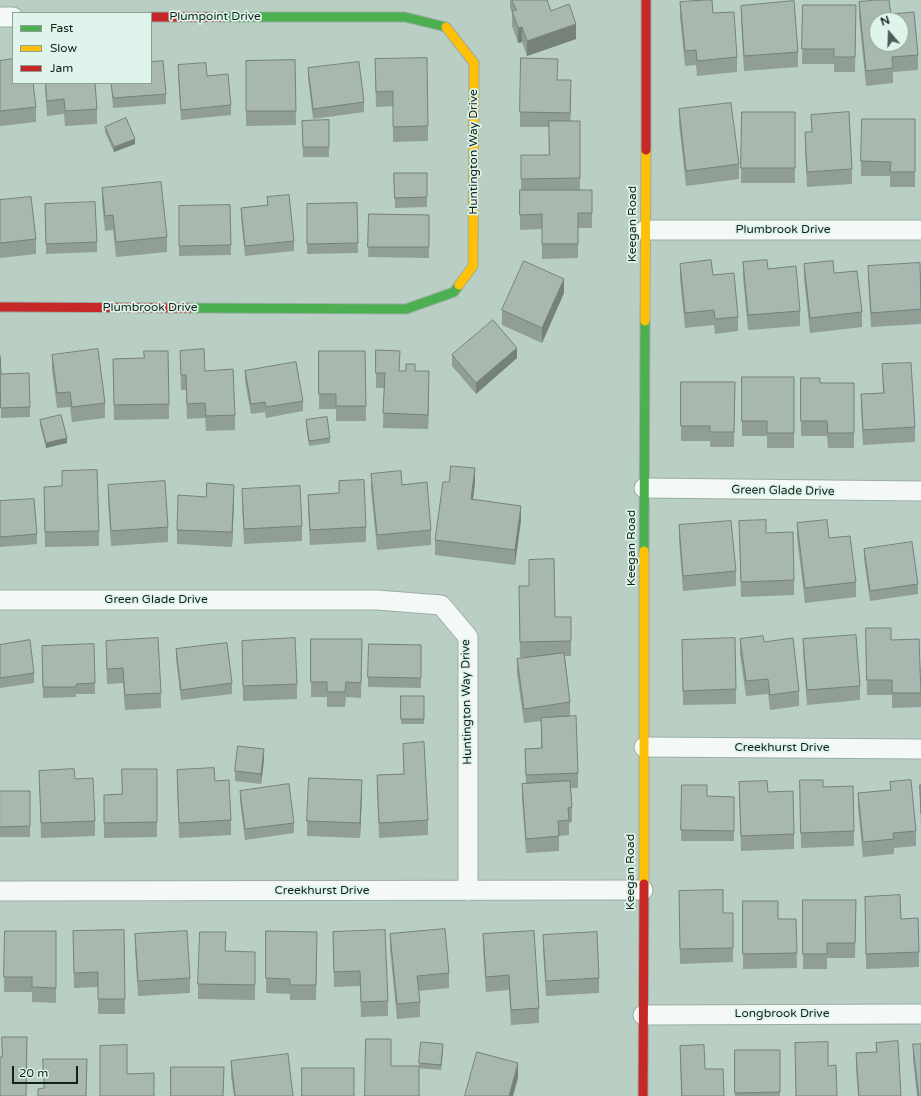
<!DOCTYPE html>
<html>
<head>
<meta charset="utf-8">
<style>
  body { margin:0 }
  #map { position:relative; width:921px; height:1096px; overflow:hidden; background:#b9cfc4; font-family:"Varela Round",sans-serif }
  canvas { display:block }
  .legend { position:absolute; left:12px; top:12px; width:140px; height:72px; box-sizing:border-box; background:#dff4ea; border:1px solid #8da097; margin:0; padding:5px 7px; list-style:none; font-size:12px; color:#12221b }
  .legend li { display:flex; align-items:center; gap:8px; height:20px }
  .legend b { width:20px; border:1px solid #8da097 }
  .north { position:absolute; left:869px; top:12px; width:40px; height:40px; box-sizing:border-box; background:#dff4ea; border:1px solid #8da097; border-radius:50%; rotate:341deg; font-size:11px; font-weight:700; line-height:16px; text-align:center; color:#12221b }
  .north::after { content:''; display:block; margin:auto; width:14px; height:18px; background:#4c5f56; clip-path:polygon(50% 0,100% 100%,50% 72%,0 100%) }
  .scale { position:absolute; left:12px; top:1066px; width:66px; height:18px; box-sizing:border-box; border:2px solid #12221b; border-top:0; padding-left:5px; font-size:12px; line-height:14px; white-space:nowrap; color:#12221b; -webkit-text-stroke:3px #dff4ea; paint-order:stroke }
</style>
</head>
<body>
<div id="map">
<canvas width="921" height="1096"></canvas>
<ul class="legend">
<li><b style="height:5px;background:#4caf50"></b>Fast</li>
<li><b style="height:5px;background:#ffc107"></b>Slow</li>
<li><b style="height:5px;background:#c62828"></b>Jam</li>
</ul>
<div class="north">N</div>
<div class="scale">20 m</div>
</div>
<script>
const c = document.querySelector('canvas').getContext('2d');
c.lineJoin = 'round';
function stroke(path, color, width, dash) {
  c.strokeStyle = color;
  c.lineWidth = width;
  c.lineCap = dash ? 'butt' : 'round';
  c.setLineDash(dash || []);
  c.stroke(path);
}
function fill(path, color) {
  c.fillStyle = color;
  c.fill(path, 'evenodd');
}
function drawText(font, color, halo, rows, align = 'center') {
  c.font = font + ' "Varela Round",sans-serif';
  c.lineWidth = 3.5;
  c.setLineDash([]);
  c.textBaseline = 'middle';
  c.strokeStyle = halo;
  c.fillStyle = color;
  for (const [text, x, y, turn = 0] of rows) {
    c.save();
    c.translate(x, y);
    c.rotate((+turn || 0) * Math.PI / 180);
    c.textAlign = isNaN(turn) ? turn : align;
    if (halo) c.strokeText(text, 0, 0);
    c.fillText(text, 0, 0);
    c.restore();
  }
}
const street = new Path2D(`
  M0 17H13
  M645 230H921
  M644 488 921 491
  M0 600H377L441 605 468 637V891
  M644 747 921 749
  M0 891 643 890
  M643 1015 921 1014`);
const fast = new Path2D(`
  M222 17H405L446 27
  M189 308 406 309 454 292 459 285
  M644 551 645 321`);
const slow = new Path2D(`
  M446 27 474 63 473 266 459 285
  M645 321 646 150
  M644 884V551`);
const jam = new Path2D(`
  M151 17H222
  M646 150V0
  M0 307 189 308
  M643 1096 644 884`);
stroke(street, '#9bada4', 21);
stroke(fast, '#9bada4', 11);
stroke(slow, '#9bada4', 11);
stroke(jam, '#9bada4', 11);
stroke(street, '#f4f8f6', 19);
stroke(fast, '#4caf50', 9);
stroke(slow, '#ffc107', 9);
stroke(jam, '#c62828', 9);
fill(new Path2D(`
  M510 0H547L551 11 576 39 527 56 522 42 518 43 512 26V13L510 8Z
  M680 2 713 13 737 57V72L697 76 696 65 685 66 680 17Z
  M859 2 891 14 918 55V70L893 72V83L866 86 859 17Z
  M803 5H856L855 72H834V64H802Z
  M741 6 798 52V67L744 71 741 21Z
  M375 59 428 126V141L393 142V106L376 107Z
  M295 60 296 125 246 126V61Z
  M0 61 36 107V122L0 126Z
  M178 65 207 76 231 105V115L181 120 178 76Z
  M308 68 364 102V112L313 119 308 78Z
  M558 80 571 95 570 121H580V190H592V228H578V258L542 259V229L520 230V190H521V155H549V127H520V112Z
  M45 83H95L97 109V124L65 126 64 114 47 116Z
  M111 83H151L166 94V104L113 108Z
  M679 109 739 164V179L686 186 679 124Z
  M742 112H795V183H741Z
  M811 115 852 169V184L807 187 805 147V132H812Z
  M915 119V187H890V176H861V161Z
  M329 120V157H303L302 121Z
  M105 127 135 144 114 152 105 132Z
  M394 173H427V207L395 208Z
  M102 188 167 237V252L116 257 113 230 105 231 102 203Z
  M267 197 294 241V251L245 256 241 218V208L267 205Z
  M0 200 36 239V254L0 258Z
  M357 203 358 253 307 254V204Z
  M45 204 97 242V252L46 254Z
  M230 205 231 255 179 256V206Z
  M369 214 429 215V258L368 257Z
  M743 262 768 269 800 311V326L748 330 743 277Z
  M680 264 713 275 738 317V331L715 334 714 325 685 328 680 279Z
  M804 264 834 273 862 312V327L810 333 804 279Z
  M868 266 921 272V324L871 327 868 281Z
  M564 293 542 343 502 325V310Z
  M144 351 169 404V419L114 420 113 359 144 358Z
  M180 351 205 371 235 415V430L206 431 205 418 187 419 186 390H181Z
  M319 351H365L366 421H336V409H319Z
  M52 355 105 403V418L72 422 70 407 57 408 52 370Z
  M452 355 517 358 476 394 452 366Z
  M0 356 1 374 30 407V417L1 418Z
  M882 364 915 427V442L863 445 861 409V394L883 393Z
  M245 371 303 401V411L266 418 265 412 251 414 245 381Z
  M399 371H415L429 386 428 429 383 428 384 388H376V373Z
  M742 377H794V448H767V436H742Z
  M801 378 820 383H854V448H828L827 436H801Z
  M681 382H735L734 447H710V441H681Z
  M40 420 67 443 46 448 40 425Z
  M306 420 330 438V443L309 446 306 426Z
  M371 474 402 485 431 530V545L377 550 371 489Z
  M339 481 366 527V542L310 545 308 510V495L339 493Z
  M449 482 475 483 473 499 521 520 515 565 435 555V540Z
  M108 485 168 527V542L111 546 108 500Z
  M44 487 99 531V546L45 547Z
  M242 489 302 526V541L244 544 242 504Z
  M234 500 232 547 177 544V530Z
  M0 501 37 534V544L0 547Z
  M739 521 766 533 794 580V595L741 597Z
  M797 523 829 538 856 582V597L805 603 797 538Z
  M679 525 736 571V586L683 591 679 540Z
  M864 549 918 584V594L870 601 864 559Z
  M519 601 555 617H571V656H565L570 702V717L578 773V788H571L572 807V822L569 823V835L559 836V851L526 853 522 799V784H526L525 749 541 748V721L524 723 517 674V659L536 657H520Z
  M311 639H362L361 698 346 697 345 707H327V697H311Z
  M740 639 764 642 799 691V706L770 710 768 694 746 696 740 654Z
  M803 639 860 686V700L807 705 803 654Z
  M682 640 736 689V704L683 705Z
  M106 641 161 693V708L125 710 123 683 107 684 106 656Z
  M242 641 297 684V699L243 701Z
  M866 643 921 693V707L892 708V695H867Z
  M0 645 34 673V683L0 688Z
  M421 645V688L368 687V677Z
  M176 649 232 683V694L181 700 176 659Z
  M42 656 95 683V694H76V697L43 698Z
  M401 696H424V724H401Z
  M403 744 428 820V835L379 838 377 790V775L404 774Z
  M264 760 261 784 235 781V771Z
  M157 769V837L104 838V795L122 794Z
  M177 770 215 781 231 820V835L179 838 177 785Z
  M39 771 75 779 95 821V836L41 838Z
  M800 780 823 787 854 831V846L801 848Z
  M739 782 768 792 794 834V849L741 851Z
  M890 782 916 831V846L894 848V854L863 857 858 808V793L890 790Z
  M682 785 707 796 734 797V841H681Z
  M920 785H921V828L920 800Z
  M0 791H30V837H0Z
  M240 791 294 823V833L245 840 240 801Z
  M362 795 360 838 307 836V821Z
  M679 891 723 913H733V962L680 964Z
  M865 897 901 919 919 952V967L866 969Z
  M803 900H856L855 958H827V969H803Z
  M743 901 778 919H796L797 968 743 969Z
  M124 930 125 1014H98V987L74 988 73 931Z
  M5 931H56V1003L32 1002V992H4Z
  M266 931 317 946 316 1000H290V994L266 993Z
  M333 932 388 1001V1016L361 1017 360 986 334 987Z
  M135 934 190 978V993L138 996 135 949Z
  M390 934 449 973V988L419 991 420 1002V1017L397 1019 390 949Z
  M483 934 539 1008V1023L511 1025 509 990 486 992 483 949Z
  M543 935 599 978V993L546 996 543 950Z
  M225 951 255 967V1000L198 999V984Z
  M876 1043 901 1096H858L856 1068V1053L876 1052Z
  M913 1044 921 1096H917L913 1059Z
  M680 1046 705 1069 724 1096H681Z
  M443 1049 441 1070 391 1066H419V1063Z
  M735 1050H780V1096H735Z
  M231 1061 293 1096H234L231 1076Z`), '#909e96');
fill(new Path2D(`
  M576 24V39L527 56V41Z
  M522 27V42L518 43V28Z
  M571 80V95L570 128V113Z
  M135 139V144L114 152V147Z
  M564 279V293L542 343V328Z
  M517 348V358L476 394V383Z
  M429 371V386L428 429V415Z
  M67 438V443L46 448V443Z
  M475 468V483L471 514V499Z
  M234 485V500L232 547V532Z
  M521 506V520L515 565V550Z
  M264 749V760L261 784V774Z
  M362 780V795L360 838V823Z
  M443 1044V1049L441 1070V1065Z
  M518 1063V1078L513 1096H509Z`), '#76817a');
const building = new Path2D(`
  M512 0H547L551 11 569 4 576 24 527 41 522 27 518 28 512 11 516 10Z
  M706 0H712L713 13 734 12 737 57 697 61 696 50 685 51 680 2Z
  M876 0H889L891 14 914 12 918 55 892 57 893 68 866 71 859 2ZM877 20H901V44H877Z
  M794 1 798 52 744 56 741 6Z
  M803 5H856L855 57H834V49H802Z
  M427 58 428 126 393 127V91L376 92 375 59Z
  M521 58 558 59 557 80H571L570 113 520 112Z
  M13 59V83H33L36 107 0 111V61Z
  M295 60 296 111H246V61Z
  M163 61 166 94 113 98 111 83H151V62Z
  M359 62 364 102 313 109 308 68Z
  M206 63 207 76 228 74 231 105 181 110 178 65Z
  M46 83H95L97 109 65 111 64 99 47 101Z
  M731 103 739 164 686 171 679 109Z
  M742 112H795V168H741Z
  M849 112 852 169 807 172 805 132H812L811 115Z
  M126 118 135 139 114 147 105 127Z
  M862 119H915V172H890L891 162 861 161Z
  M329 120V147H303L302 121Z
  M549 121H580V178L521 179V155H549Z
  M394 173H427V197L395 198Z
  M161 182 167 237 116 242 113 215 105 216 102 188Z
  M520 190H592V213H578V244H542V214L520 215Z
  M289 195 294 241 245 246 241 208 268 205 267 197Z
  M31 197 36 239 0 243V200Z
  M95 202 97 242 46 244 45 204Z
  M357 203 358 243 307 244V204Z
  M230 205 231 245 179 246V206Z
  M369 214 429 215V247H368Z
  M711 260 713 275 734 273 738 317 715 319 714 310 685 313 680 264Z
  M767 260 768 269 796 266 800 311 748 315 743 262Z
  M524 261 564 279 542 328 502 310Z
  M833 261 834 273 857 271 862 312 810 318 804 264Z
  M920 263 921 309 871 313 868 266Z
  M493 320 517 348 476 383 452 355Z
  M98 349 105 403 72 407 70 392 57 393 52 355Z
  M204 349 205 371 233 369 235 415 206 416 205 403 187 404 186 375H181L180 351Z
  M376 350 400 351 399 371H406V364H415V371H429L428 415 383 413 385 373H376Z
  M144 351H168L169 404 114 405 113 359 144 358Z
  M319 351H365L366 406H336V394H319Z
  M0 356 1 374 29 373 30 407 1 408Z
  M296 362 303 401 266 407 265 402 251 404 245 371Z
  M911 363 915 427 863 430 861 394 884 393 882 364Z
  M742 377H794V433H767V421H742Z
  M801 378H820V383H854V433H828L827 421H801Z
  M681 382H735L734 432H710V426H681Z
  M61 415 67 438 46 443 40 420Z
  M327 417 330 438 309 441 306 420Z
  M451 466 475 468 471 499 521 506 515 550 435 540 443 482H449Z
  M97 470 99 531 45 532 44 487 62 486V471Z
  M401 471 402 485 427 482 431 530 377 535 371 474Z
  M364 480 366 527 310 530 308 495 339 493V481Z
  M165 481 168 527 111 531 108 485Z
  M207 483 234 485 232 532 177 530 178 495 206 497Z
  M300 486 302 526 244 529 242 489Z
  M34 499 37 534 0 537V501Z
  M766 520V533L793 532 794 580 741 582 739 521Z
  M827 520 829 538 850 536 856 582 805 588 797 523Z
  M731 521 736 571 683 576 679 525Z
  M912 542 918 584 870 591 864 549Z
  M554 559 555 617H571V641L520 642 519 586H529V560Z
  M866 628H891V640L919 639 921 693H892V680H867Z
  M856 635 860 686 807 690 803 639Z
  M763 636 764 642 793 638 799 691 770 695 768 679 746 681 740 639Z
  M158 638 161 693 125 695 123 668 107 669 106 641Z
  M295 638 297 684 243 686 242 641Z
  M735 638 736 689 683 691 682 640Z
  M311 639H362L361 683 346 682 345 692H327V682H311Z
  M30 640 34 673 0 678V645Z
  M227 643 232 683 181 690 176 649Z
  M94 644 95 683 76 684V687H43L42 646Z
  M369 644 421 645V678L368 677Z
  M564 653 570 702 524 709 517 659Z
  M401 696H424V719H401Z
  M576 716 578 773 526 775 525 749 542 748 541 718Z
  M424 742 428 820 379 823 377 775 404 774 403 744Z
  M238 746 264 749 261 774 235 771Z
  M214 768 215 781 229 780 231 820 179 823 177 770Z
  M74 769 75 779 93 778 95 821 41 823 39 771Z
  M122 769H157V822L104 823V795L122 794Z
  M309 778 362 780 360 823 307 821Z
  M800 780H823V787L853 786 854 831 801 833Z
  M911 780 916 831 893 833 894 839 863 842 858 793 891 790 890 782Z
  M570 781 572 807 568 808 569 820 558 821 559 836 526 839 522 784Z
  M767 781 768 792 793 791 794 834 741 836 739 782Z
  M289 784 294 823 245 829 240 791Z
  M682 785H707V796L734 797V831L681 830Z
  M920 785H921V813Z
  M0 791H30V826L0 827Z
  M723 890V913H733V948L680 949 679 891Z
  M900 895 901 919 918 918 919 952 866 954 865 897Z
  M803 900H856L855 943H827V954H803Z
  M743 901H778V919H796L797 953 743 954Z
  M445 929 449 973 417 976 420 1002 397 1004 390 934Z
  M124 930 125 999H98V972L74 973 73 931Z
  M385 930 388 1001 361 1002 360 971 334 972 333 932Z
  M5 931H56V988L32 987V977H4Z
  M187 931 190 978 138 981 135 934Z
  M266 931 317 932 316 985H290V979L266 978Z
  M534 931 539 1008 511 1010 509 975 486 977 483 934Z
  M200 932H226L225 951 255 952V985L198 984Z
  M597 932 599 978 546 981 543 935Z
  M2 1037H27L26 1096H0V1057H2Z
  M366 1039H391V1066H419V1096H365Z
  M898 1041 901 1096H859L856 1053 877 1052 876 1043Z
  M421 1042 443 1044 441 1065 419 1063Z
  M828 1042V1066L836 1065 837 1096H796L795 1043Z
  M913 1044H921V1096H919Z
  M127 1045V1074L154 1073V1096H100V1046Z
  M704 1045 705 1069H723L724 1096H682L680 1046Z
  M735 1050H780V1092L735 1093Z
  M477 1052 518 1063 509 1096H465Z
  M288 1054 293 1096H235L231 1061Z
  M43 1059H87L86 1096H38V1089L44 1088Z
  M171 1067H224L223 1096H171Z
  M302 1068H354V1096H302Z`);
fill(building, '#a8b8ae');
stroke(building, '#76817a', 1);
drawText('12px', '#12221b', '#dff4ea', [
  ["Plumpoint Drive",215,17],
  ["Huntington Way Drive",474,152,-90],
  ["Keegan Road",633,224,-90],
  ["Plumbrook Drive",783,230],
  ["Plumbrook Drive",150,308],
  ["Green Glade Drive",783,491,1],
  ["Keegan Road",632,548,-90],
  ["Green Glade Drive",156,600],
  ["Huntington Way Drive",467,702,-91],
  ["Creekhurst Drive",782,748],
  ["Keegan Road",631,872,-90],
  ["Creekhurst Drive",322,891],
  ["Longbrook Drive",782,1014]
]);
</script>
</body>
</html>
